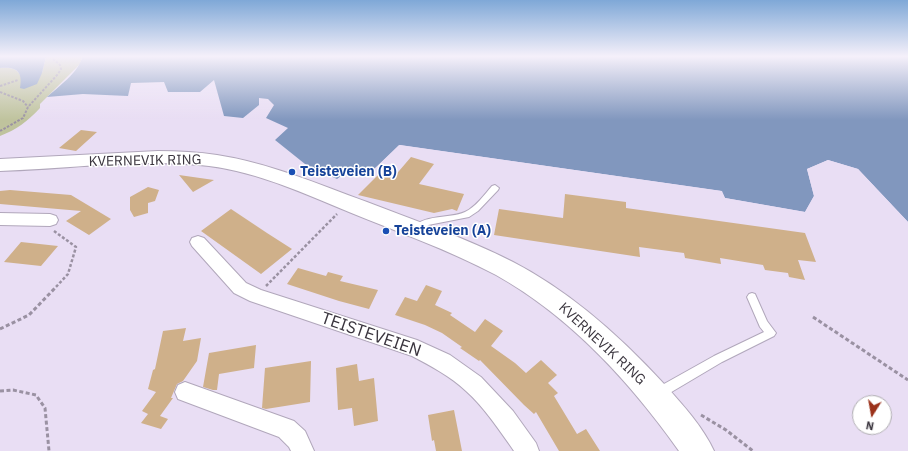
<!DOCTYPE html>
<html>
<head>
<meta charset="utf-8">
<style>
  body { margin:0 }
  #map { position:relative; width:908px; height:451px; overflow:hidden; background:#e9def4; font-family:"IBM Plex Sans",sans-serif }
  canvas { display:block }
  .north { position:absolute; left:852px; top:395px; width:40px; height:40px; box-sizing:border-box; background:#fff; border:1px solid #b0aeb2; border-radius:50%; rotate:191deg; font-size:11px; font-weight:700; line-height:16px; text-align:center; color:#3a353e }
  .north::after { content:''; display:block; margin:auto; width:14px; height:18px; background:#9b321b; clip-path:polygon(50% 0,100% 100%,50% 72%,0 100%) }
</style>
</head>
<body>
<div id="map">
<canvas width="908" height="451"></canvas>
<div class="north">N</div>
</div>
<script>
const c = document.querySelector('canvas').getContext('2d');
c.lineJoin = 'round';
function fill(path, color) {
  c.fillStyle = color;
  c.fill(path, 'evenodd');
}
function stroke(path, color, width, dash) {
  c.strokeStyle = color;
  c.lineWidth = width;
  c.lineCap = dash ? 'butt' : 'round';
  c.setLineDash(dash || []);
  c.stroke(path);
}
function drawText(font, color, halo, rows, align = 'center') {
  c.font = font + ' "IBM Plex Sans",sans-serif';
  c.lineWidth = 3;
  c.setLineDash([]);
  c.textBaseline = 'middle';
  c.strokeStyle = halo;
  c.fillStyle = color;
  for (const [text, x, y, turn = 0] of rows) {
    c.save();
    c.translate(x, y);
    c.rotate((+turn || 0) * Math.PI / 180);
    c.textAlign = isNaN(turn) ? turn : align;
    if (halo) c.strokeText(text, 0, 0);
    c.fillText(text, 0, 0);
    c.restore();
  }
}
fill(new Path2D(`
  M46 57H82L80 64 40 104V108C28 121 16 130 0 136V68C11 67 17 68 22 78L42 73Z`), '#bfc39d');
fill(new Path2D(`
  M0 57H46L42 73 37 84 24 89 20 88C23 72 17 66 0 68Z
  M82 57H908V222L858 169 828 160 807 169 814 196 805 212 725 198 721 191 400 145 370 173 353 167 337 179 305 164 275 140 288 128 266 118 274 105 268 99 259 98V105L243 118 224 116 214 80 200 92H168L164 82 131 83 128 96 83 94 47 97C57 88 80 71 82 57Z`), '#8197be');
fill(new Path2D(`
  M399 145 722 191 725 198 805 212 814 196 807 169 828 160 858 169 908 222V224L856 171 828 162 810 171 816 197 805 214 724 200 720 193 400 147 372 174 370 173Z`), '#e9def4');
fill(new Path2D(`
  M81 130 97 132 76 151 59 148Z
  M411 157 434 164 419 184 464 194 457 211 452 209 434 213 358 195 378 175 393 178Z
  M179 175 214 180 193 192Z
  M148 187 159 190 155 201 148 203V213L134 217 130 210V197Z
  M10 190 71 195 111 219 89 235 66 221 81 211 0 204V191Z
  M565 194 626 202V208L805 233 816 262 798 260 805 280 789 277 788 273 765 270 763 265 720 258 721 264 685 258 684 253 639 247 640 257 494 235 499 209 563 218Z
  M231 209 267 233 292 249 261 274 201 231Z
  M21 242 58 246 41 266 4 262Z
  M298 268 326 276 328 272 343 276 340 281 378 290 369 309 339 301 287 284Z
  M426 285 442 291 435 305 452 313 450 315 475 332 485 319 503 331 491 346 515 363 526 373 541 360 557 375 548 383 558 393 554 396 577 434 586 429 600 451H559L536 412 534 414 524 405 480 360 479 361 460 348 462 347 442 333 425 325 395 315 405 297 417 301Z
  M186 328 183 341 201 338 197 361 183 381 177 384 171 398H173L160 416 168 419 161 429 141 423 148 414 142 411 156 392 148 389 153 370 155 369 163 331Z
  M256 345 254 368 219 374 217 390H213L203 387 209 353Z
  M311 361 310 402 266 409 262 408 265 368Z
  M357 364 359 381 374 378 378 421 354 426 352 408 338 410 336 368Z
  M454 410 462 451H436L434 440 432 441 428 415Z`), '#cfb08a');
const service = new Path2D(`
  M495 185 499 188 498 190 478 211 469 217 423 226 416 232 412 229C422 214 449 219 465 212 476 207 484 195 492 186Z
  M752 293 755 294 767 321 776 333 774 336 722 362 663 397 659 398 655 397 654 393 655 389 714 356 764 332 760 327 747 297 749 294Z`);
const minor = new Path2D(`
  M0 213 50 214 56 216 58 220 56 224 50 226 0 225Z
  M198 236 204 238 246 283 261 290 417 340 450 355 481 377 513 411 536 443 539 451H514C500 431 484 407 466 391 450 376 431 366 412 356L250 301 234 293 192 246 190 242 192 238Z
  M185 382 294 421 305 431 314 451H291L289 447 279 437 178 399 175 392 178 385Z`);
const secondary = new Path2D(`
  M158 151C178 151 197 152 217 155 269 163 318 184 367 202 416 221 466 238 513 262 571 292 621 337 665 385 683 405 703 427 714 451H679C630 382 571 317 496 275 449 250 398 232 349 212 305 194 258 172 209 166 140 158 70 169 0 171V159Z`);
stroke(service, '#b1a7bb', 2);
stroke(minor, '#b1a7bb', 2);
stroke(secondary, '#b1a7bb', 2);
stroke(new Path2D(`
  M0 86 18 80
  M0 92 23 101 28 107
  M0 131 23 118 28 107 58 74 61 69 60 65 52 58`), '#9a91a2', 2, [2.5, 1.5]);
stroke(new Path2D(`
  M54 231 76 247 68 274 55 288
  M266 286 337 214`), '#9a91a2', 2.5, [3, 2]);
stroke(new Path2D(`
  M813 317 908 380
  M0 329 29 315 56 287
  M0 391 13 390 36 395 45 408 49 451
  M701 415 726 430 753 451`), '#9a91a2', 3, [4, 2.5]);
fill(service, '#fff');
fill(minor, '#fff');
fill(secondary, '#fff');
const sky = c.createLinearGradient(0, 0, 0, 120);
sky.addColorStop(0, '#7fa8d7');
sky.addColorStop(0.47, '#f5f0fa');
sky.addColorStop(1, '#f5f0fa00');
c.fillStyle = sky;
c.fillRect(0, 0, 908, 120);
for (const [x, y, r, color] of [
  [292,172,4,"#1a4fb4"],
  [386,231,4,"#1a4fb4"]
]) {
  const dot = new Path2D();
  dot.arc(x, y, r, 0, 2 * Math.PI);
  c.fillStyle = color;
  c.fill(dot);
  stroke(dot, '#fff', 1.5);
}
drawText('14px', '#3a353e', '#fff', [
  ["KVERNEVIK RING",145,161,-1],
  ["KVERNEVIK RING",602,344,43]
]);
drawText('bold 14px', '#164399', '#fff', [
  ["Teisteveien (B)",300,172],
  ["Teisteveien (A)",394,231]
], 'left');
drawText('17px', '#3a353e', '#fff', [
  ["TEISTEVEIEN",371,335,19]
]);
</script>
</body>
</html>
